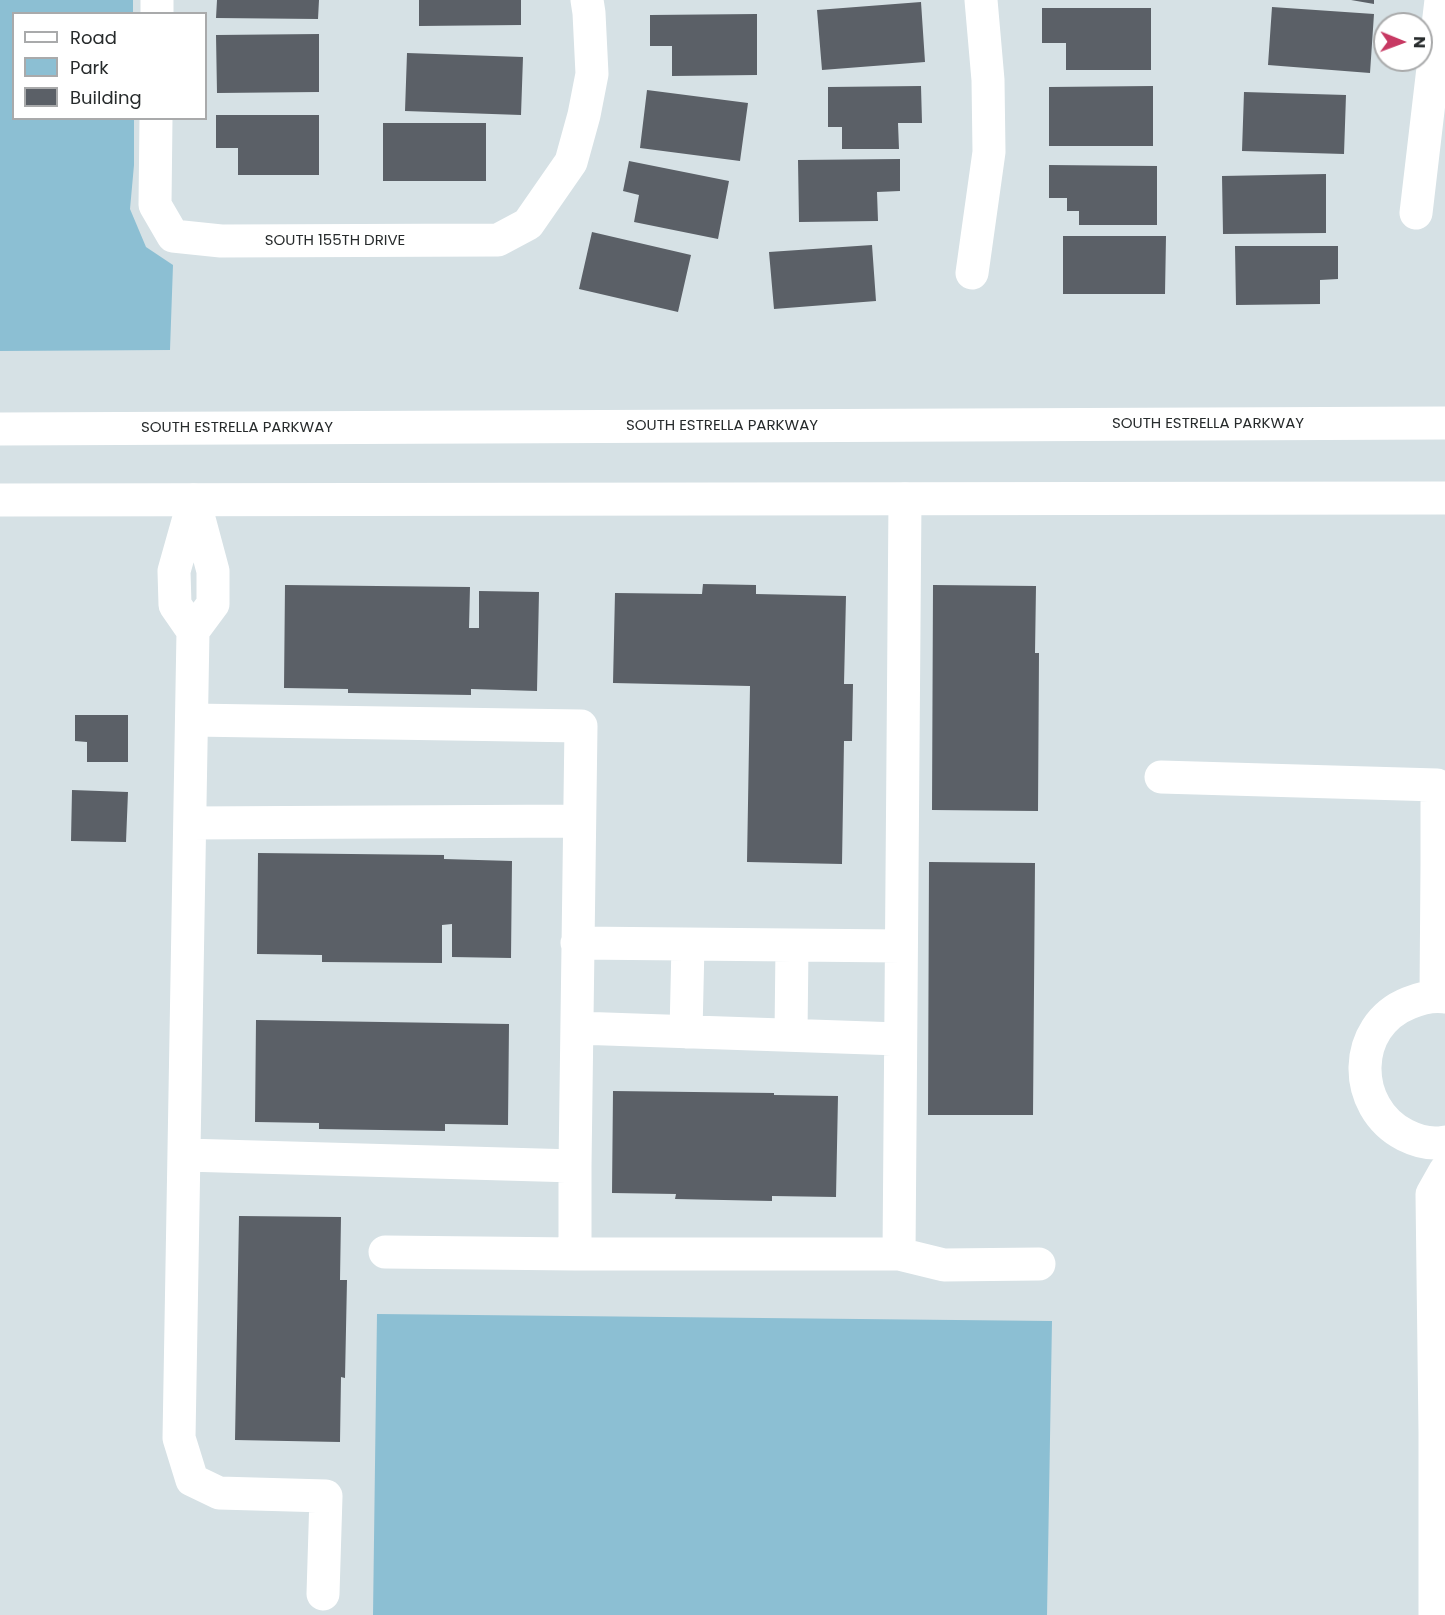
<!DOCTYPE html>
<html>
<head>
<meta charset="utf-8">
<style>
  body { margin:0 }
  #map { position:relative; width:1445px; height:1615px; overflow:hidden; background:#d6e1e5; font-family:Poppins,sans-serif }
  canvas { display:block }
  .legend { position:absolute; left:12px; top:12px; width:195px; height:108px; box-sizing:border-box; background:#fff; border:2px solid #a9aaab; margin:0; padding:8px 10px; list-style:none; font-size:18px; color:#272b2c }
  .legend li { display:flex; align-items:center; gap:12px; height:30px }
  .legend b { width:30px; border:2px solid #a9aaab }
  .north { position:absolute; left:1373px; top:12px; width:60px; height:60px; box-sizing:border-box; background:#fff; border:2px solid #a9aaab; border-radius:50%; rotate:91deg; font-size:16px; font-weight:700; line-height:24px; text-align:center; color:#272b2c }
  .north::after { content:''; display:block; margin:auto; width:21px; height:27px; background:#c73963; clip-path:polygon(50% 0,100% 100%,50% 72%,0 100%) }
</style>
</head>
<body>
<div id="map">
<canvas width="1445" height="1615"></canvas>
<ul class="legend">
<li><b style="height:8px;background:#fff"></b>Road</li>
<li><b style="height:16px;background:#8cbfd3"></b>Park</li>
<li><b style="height:16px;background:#5b6067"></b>Building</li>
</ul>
<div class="north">N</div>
</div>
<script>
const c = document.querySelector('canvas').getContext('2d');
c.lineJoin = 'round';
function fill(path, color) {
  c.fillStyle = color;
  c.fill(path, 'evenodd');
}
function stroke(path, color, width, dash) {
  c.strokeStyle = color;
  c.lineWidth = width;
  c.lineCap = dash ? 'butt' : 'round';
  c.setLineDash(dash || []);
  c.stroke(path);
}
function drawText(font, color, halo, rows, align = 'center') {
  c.font = font + ' Poppins,sans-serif';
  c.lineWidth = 6;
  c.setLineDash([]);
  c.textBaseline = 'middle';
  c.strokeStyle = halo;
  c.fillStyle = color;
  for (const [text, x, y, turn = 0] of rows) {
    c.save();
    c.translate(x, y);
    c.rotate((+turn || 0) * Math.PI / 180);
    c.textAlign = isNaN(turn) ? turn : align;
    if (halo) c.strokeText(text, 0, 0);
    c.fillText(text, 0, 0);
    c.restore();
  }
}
fill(new Path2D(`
  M0 0H133V13L14 14V118L134 119V165L130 209 146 247 173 265 170 350 0 351Z
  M377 1314 1052 1321 1047 1615H373Z`), '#8cbfd3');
fill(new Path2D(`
  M217 0H319L318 19 216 18Z
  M419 0H521V25L419 26Z
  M1351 0H1374V4Z
  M921 2 925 62 822 70 817 10Z
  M1272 7 1374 14 1370 73 1268 65Z
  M1042 8H1151V70H1066V43H1042Z
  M757 14V75L672 76V46H650V15Z
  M319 34V92L217 93 216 35Z
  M407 53 523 57 521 115 405 111Z
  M921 86 922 123H898L899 149H842V127H828V87Z
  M1153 86V146H1049V87Z
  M647 90 748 103 740 161 640 148Z
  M1244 92 1346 95 1344 154 1242 151Z
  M216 115H319V175H238V148H216Z
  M383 123H486V181H383Z
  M900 159V191L877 192 878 221 799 222 798 160Z
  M629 161 729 181 718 239 634 222 639 195 623 191Z
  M1049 165 1157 166V225H1079V211H1067V198H1049Z
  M1326 174V233L1223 234 1222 176Z
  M592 232 691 255 678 312 579 289Z
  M1063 236H1166L1165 294H1063Z
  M872 245 876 301 774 309 769 252Z
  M1235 246H1338V279L1320 280V304L1236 305Z
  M703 584 756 585V594L846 596 844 684H853L852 741H844L842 864 747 862 750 686 613 683 615 593 702 594Z
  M285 585 470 587 469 628H479V591L539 592 537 691 471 689V695L348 693V689L284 688Z
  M933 585 1036 586 1035 653H1039L1038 811 932 810Z
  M75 715H128V762H87V742L75 741Z
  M72 790 128 792 126 842 71 841Z
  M258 853 444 855V859L512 861 511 958 452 957V924L442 925V963L322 962V955L257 954Z
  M929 862 1035 863 1033 1115H928Z
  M256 1020 509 1024 508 1125 445 1124V1131L319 1129V1123L255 1122Z
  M613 1091 774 1093V1095L838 1096 836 1197 772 1196V1201L675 1199 676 1194 612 1193Z
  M239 1216 341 1217 340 1280H347L345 1378 341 1377 340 1442 235 1440Z`), '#5b6067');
stroke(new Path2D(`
  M157 14V0
  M156 118 155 205 173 236 221 241 498 240 528 224 571 162 584 115 592 74 589 13 587 0
  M1416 213 1441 0
  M972 273 989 152 988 80 981 0
  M194 500 213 571V604L193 631 179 1438 192 1480 219 1493 326 1496 323 1594
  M193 631 175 605 174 571 194 500
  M1161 777 1437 785V863L1445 866
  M190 823 578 821
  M577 943 901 946
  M1436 995 1437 863
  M1445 997C1432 995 1421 998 1409 1003 1351 1026 1351 1107 1405 1135 1417 1141 1432 1145 1445 1142
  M577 1028 899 1039
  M686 1032 688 945
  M791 1035 792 946
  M185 1155 575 1166 581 726 192 720
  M575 1166V1254H899L905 499
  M1445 1171 1432 1194 1435 1433 1445 1434
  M385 1252 575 1254
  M899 1254 944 1265 1039 1264
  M1435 1615V1433`), '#fff', 33);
stroke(new Path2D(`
  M0 429 1445 423
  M0 500 1445 498`), '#fff', 33);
drawText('15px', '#272b2c', '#fff', [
  ["SOUTH 155TH DRIVE",335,241],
  ["SOUTH ESTRELLA PARKWAY",1208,424],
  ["SOUTH ESTRELLA PARKWAY",722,426],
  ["SOUTH ESTRELLA PARKWAY",237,428]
]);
</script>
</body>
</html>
